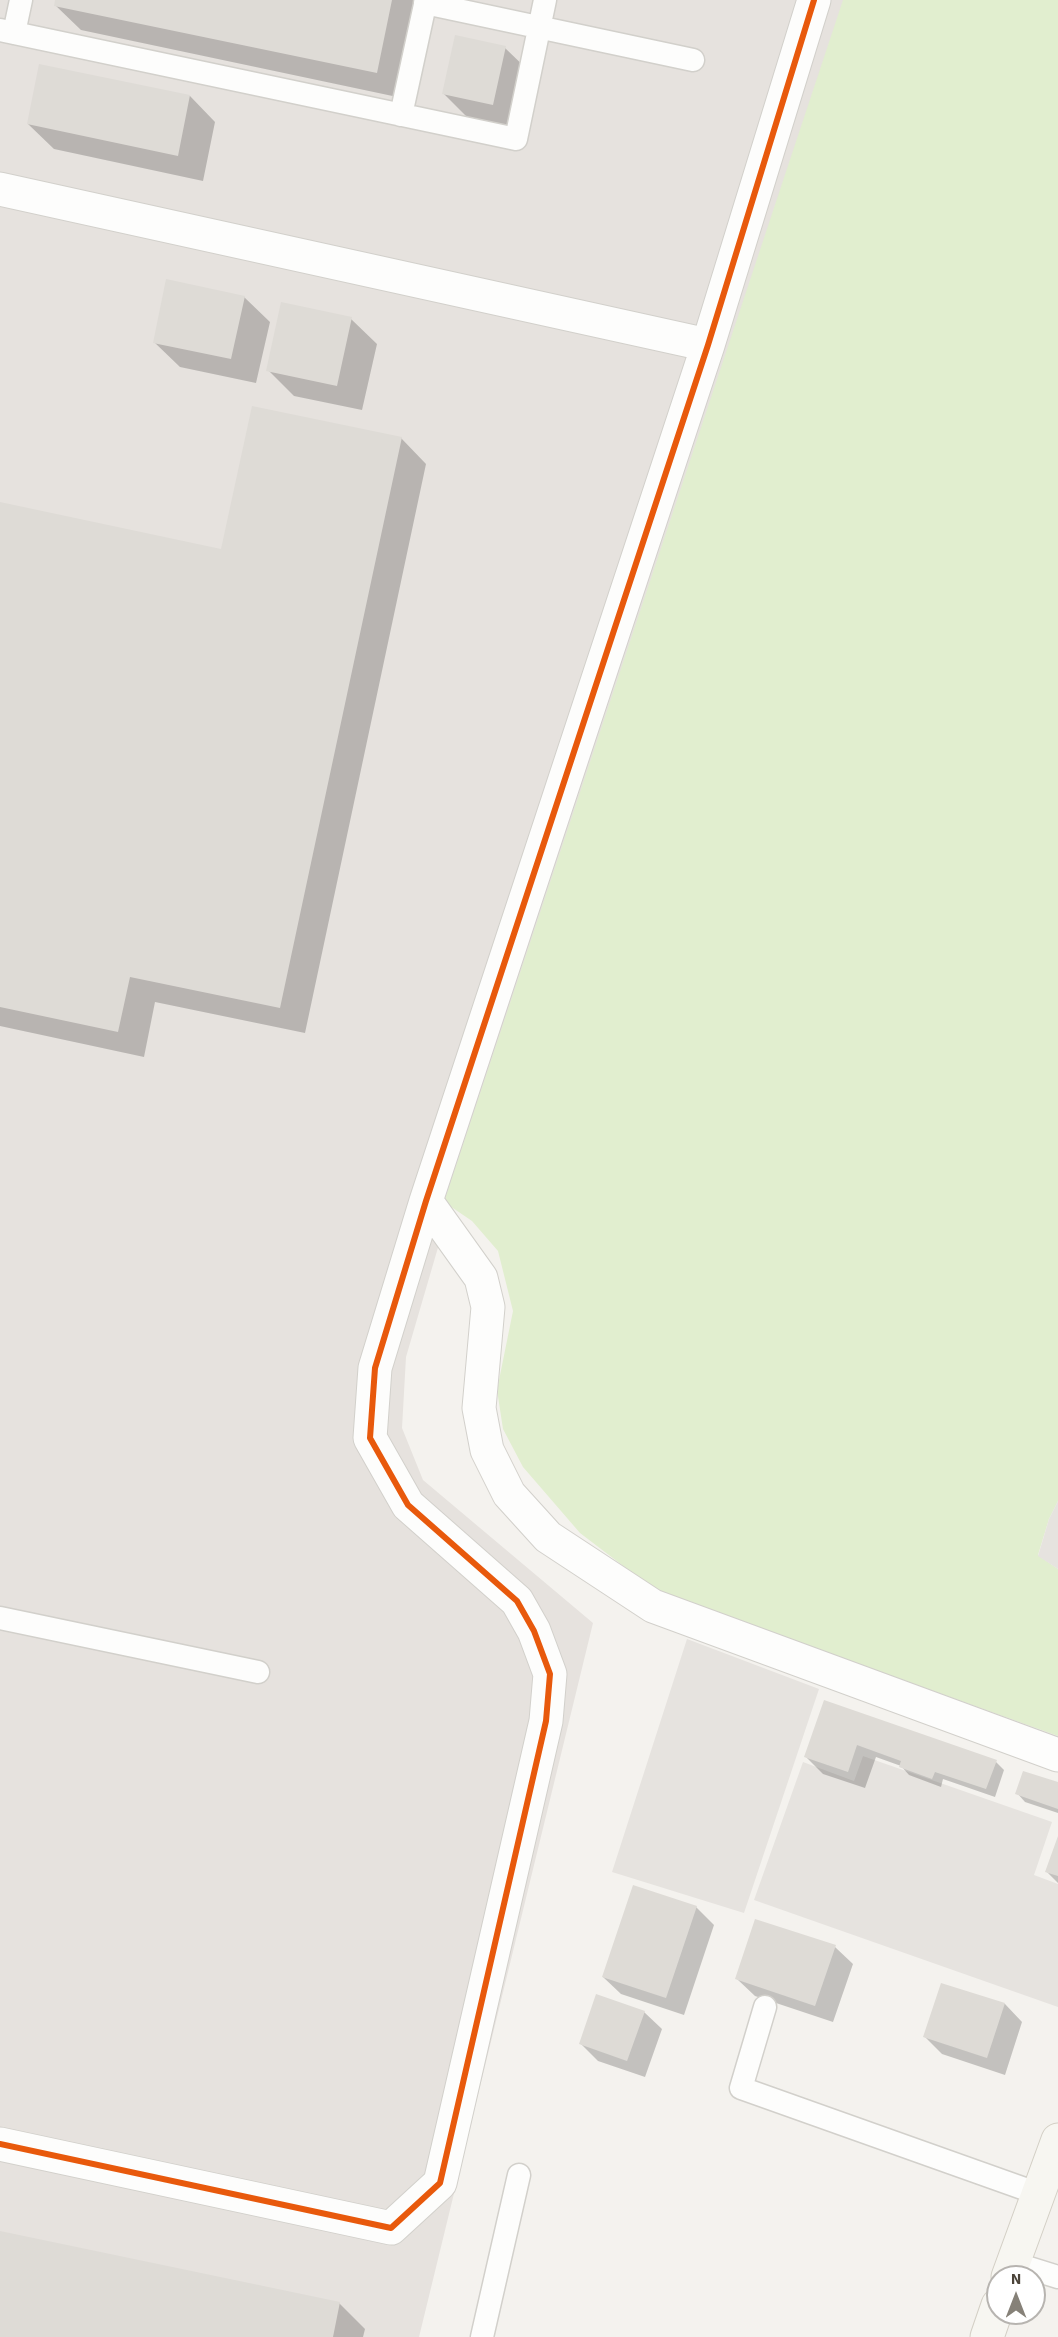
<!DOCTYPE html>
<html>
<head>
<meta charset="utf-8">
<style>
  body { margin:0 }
  #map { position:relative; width:1058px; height:2337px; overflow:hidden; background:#f4f2ee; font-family:"Source Sans 3",sans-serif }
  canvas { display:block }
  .north { position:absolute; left:986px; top:2265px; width:60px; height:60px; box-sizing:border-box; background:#fff; border:2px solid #b7b4b0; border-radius:50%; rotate:0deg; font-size:16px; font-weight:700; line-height:24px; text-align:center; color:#4b4439 }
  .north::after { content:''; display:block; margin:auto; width:21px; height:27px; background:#868178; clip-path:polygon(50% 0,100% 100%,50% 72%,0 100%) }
</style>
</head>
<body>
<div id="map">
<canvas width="1058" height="2337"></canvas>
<div class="north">N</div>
</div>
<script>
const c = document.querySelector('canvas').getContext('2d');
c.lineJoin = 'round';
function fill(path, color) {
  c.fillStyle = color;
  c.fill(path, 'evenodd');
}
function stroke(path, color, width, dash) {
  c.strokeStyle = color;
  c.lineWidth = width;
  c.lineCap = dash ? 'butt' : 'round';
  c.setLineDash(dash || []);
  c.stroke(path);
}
fill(new Path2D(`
  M0 0H846L444 1227 406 1357 402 1428 423 1480 593 1623 419 2337H0Z`), '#e6e2de');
fill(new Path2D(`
  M843 0H1058V1501L1049 1519 1038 1555 1058 1569V1736L656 1591 580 1533 523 1467 503 1429 497 1390 513 1311 498 1251 472 1221 444 1202Z`), '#e1eecf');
fill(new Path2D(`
  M1058 1501V1569L1038 1556 1049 1519Z
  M687 1639 819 1689 744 1913 612 1872Z
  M863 1756 1052 1822 1034 1875 1058 1884V2007L754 1900 803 1762 854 1781Z`), '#e6e3df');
fill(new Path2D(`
  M57 0H423L402 98 81 30 55 5Z
  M505 48 531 73 519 130 469 119 444 94Z
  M190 96 215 122 203 181 54 149 28 124Z
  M244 297 270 322 256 383 180 367 154 342Z
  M351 319 377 344 362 410 294 396 268 370Z
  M401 438 426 464 305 1033 155 1002 144 1057 0 1026V504L222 550Z
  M825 1702 996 1762 1004 1770 995 1797 943 1779 941 1787 909 1775 901 1766 876 1757 865 1788 823 1774 806 1757Z
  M1058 1784V1813L1025 1802 1017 1793Z
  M1058 1840V1883L1046 1871Z
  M696 1907 714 1925 684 2015 621 1994 603 1977Z
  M835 1947 853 1964 833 2022 755 1996 737 1979Z
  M942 1985 1005 2004 1022 2022 1005 2075 942 2054 925 2037Z
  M644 2012 662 2029 645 2077 598 2061 580 2043Z
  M0 2233 339 2303 365 2329 363 2337H0Z`), '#0003');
fill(new Path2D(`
  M55 0H392L377 73 54 6Z
  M455 35 506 46 493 105 442 94Z
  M39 64 190 95 178 156 27 124Z
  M166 279 245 296 231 359 153 343Z
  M281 302 352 317 337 386 266 371Z
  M252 406 402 437 280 1008 130 977 118 1032 0 1007V502L221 549Z
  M824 1700 997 1760 986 1789 935 1772 932 1779 899 1767 901 1761 857 1745 848 1772 804 1757Z
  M1023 1771 1058 1782V1809L1015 1794Z
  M1058 1836V1876L1045 1872Z
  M633 1885 697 1906 666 1998 602 1977Z
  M755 1919 836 1945 815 2006 735 1979Z
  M941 1983 1005 2003 987 2058 923 2037Z
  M596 1994 645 2011 627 2061 579 2044Z
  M0 2231 340 2302 333 2337H0Z`), '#dedbd6');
const lane = new Path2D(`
  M425 3 693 60
  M0 30 516 139 545 0
  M14 33 21 0
  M401 115 426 0
  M0 1618 258 1672
  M765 2007 741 2088 1039 2194
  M1013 2263 1058 2277
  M482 2337 519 2175`);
const street = new Path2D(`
  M0 189 708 345
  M426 1201 481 1278 488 1307 479 1408 487 1450 509 1494 548 1537 653 1606 1058 1755
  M0 2144 391 2228 440 2183 546 1721 550 1674 534 1631 517 1601 408 1505 370 1438 375 1368 426 1201 708 345 814 0`);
const secondary = new Path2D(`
  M1008 2277 1058 2140
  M987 2337 998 2305`);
stroke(lane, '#d2d0cb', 25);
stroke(street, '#d2d0cb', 35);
stroke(secondary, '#d3cfc5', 35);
stroke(lane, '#fdfdfc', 22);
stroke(street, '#fdfdfc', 33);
stroke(secondary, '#f7f6f1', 33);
stroke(new Path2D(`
  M0 2144 391 2228 440 2183 546 1721 550 1674 534 1631 517 1601 408 1505 370 1438 375 1368 426 1201 708 345 814 0`), '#e8590c', 6);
</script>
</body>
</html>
